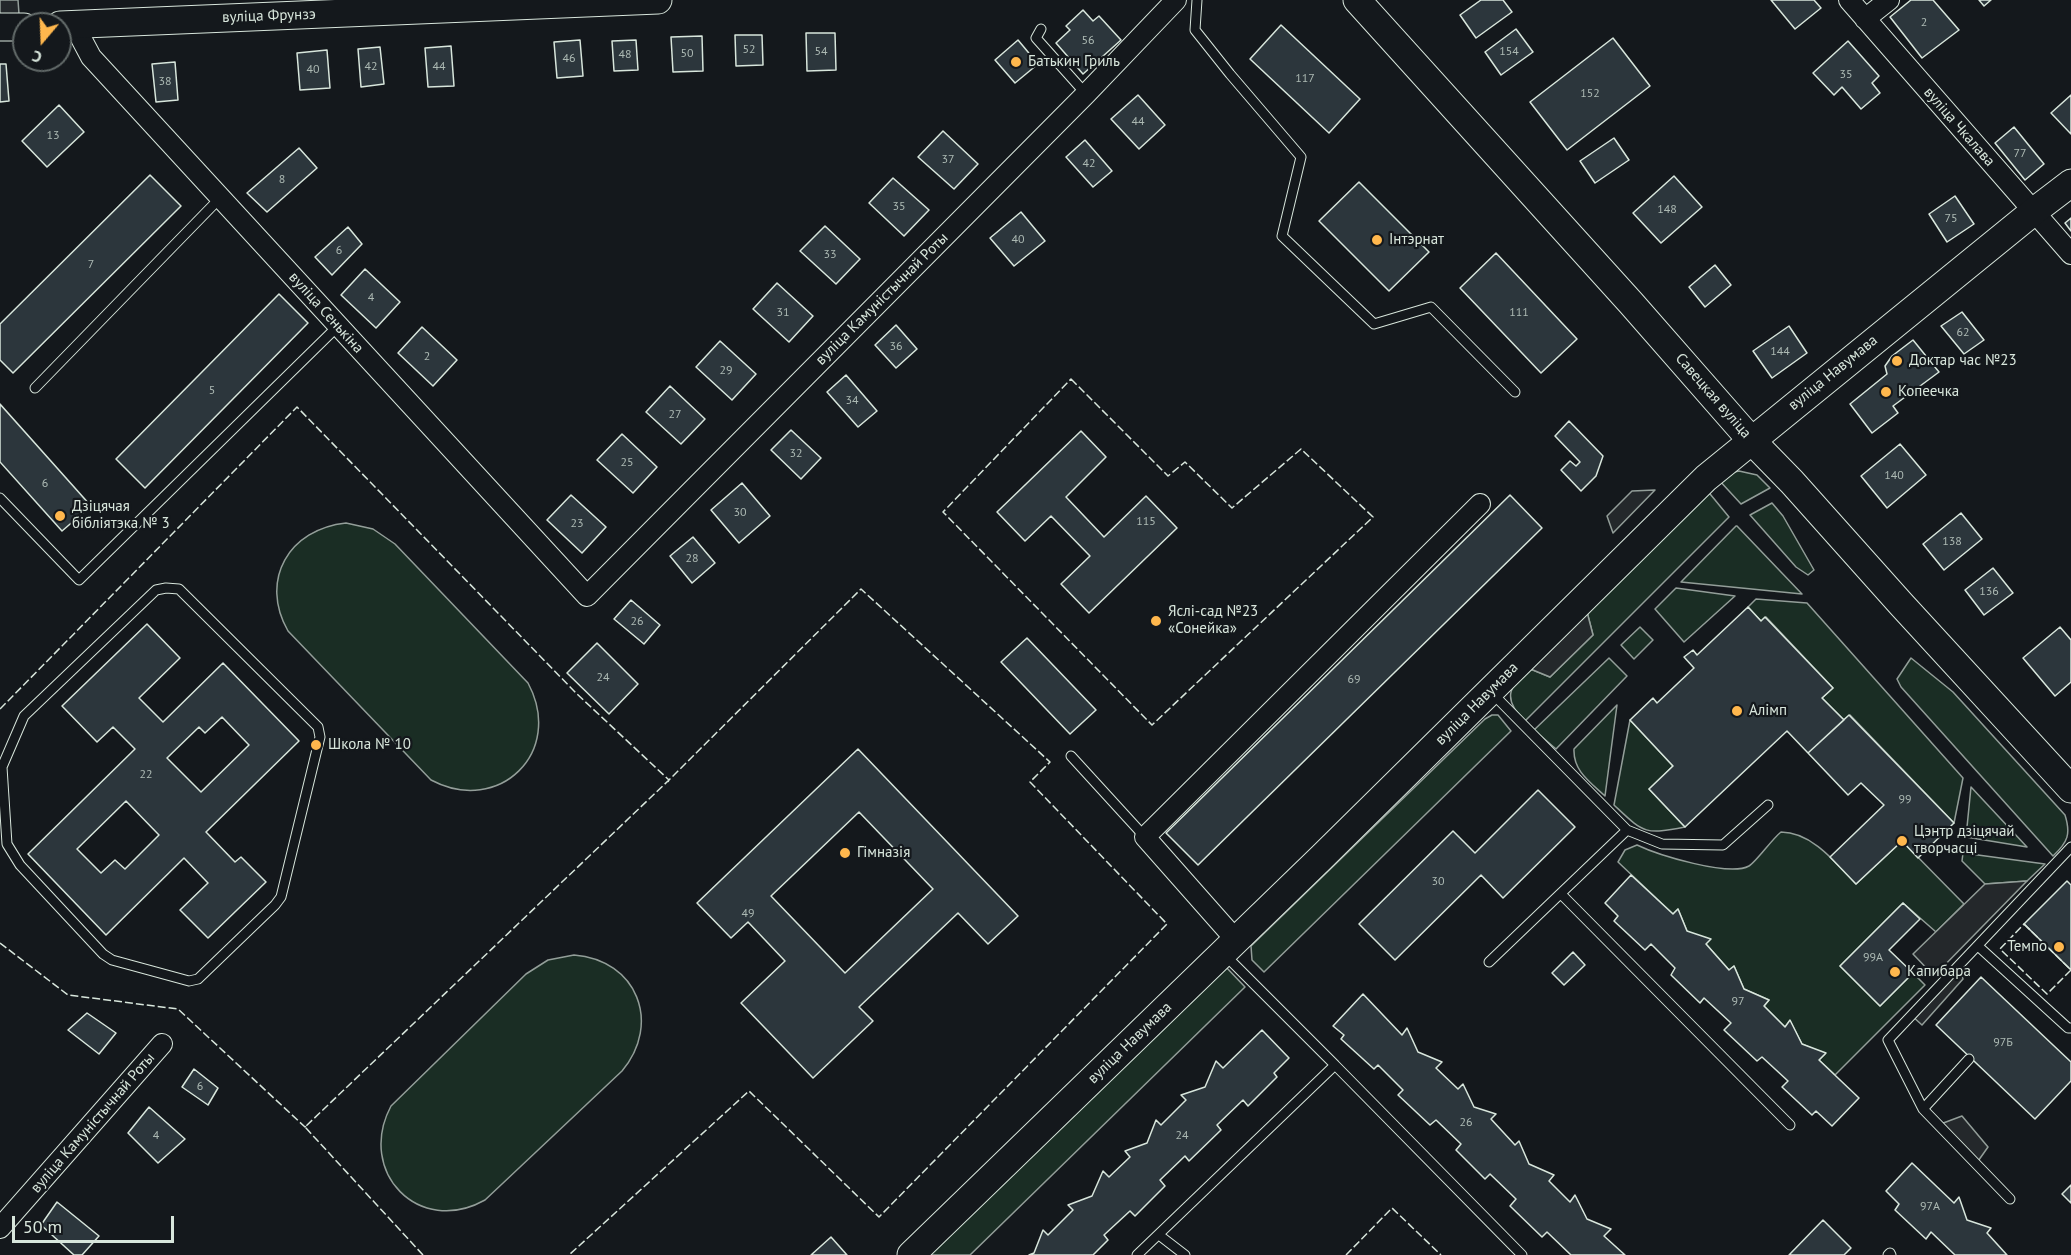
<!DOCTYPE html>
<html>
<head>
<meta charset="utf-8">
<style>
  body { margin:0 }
  #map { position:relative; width:2071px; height:1255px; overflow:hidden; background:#14181c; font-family:"PT Sans",sans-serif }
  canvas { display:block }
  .north { position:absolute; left:12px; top:12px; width:60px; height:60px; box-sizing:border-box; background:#14181c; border:2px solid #626a69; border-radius:50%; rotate:199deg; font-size:16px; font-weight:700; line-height:24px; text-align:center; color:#d8e6dc }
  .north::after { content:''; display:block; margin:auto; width:21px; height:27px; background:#ffb74d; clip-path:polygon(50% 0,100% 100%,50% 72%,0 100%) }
  .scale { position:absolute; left:12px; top:1216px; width:162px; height:27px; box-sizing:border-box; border:3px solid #d8e6dc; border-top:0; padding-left:8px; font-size:18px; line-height:21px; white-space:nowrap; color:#d8e6dc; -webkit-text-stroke:4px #14181c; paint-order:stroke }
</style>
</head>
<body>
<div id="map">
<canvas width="2071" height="1255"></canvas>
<div class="north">С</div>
<div class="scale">50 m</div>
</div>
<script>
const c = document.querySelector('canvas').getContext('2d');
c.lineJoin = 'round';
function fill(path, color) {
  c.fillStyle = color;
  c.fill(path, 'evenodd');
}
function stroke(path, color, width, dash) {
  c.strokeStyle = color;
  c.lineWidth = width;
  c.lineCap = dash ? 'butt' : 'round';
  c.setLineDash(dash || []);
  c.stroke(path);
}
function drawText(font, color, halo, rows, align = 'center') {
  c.font = font + ' "PT Sans",sans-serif';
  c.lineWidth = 4.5;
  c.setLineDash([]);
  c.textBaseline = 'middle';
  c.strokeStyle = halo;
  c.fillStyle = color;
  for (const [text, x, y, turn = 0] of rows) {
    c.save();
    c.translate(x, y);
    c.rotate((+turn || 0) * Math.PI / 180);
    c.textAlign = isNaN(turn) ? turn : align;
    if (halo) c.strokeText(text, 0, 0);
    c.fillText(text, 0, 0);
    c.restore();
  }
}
const green = new Path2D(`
  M1739 471 1757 475 1770 488 1741 504 1718 479 1730 473Z
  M1706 489 1729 517 1525 721C1502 699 1509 687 1528 668L1550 677 1593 635 1586 608Z
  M1772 503 1783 516 1814 570 1808 575 1796 567 1750 515Z
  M346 523 373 529 395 544 528 683C565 752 499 816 431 780L288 631C259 580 289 529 346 523Z
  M1736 526H1737L1802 594 1681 582Z
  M1676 588 1735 596 1684 642 1655 609Z
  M1756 599 1807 603 1963 778 1954 823 1850 715 1844 720 1822 698 1833 688 1766 617 1761 621 1748 607Z
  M1640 627 1653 640 1634 659 1621 645Z
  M1609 658 1627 676 1556 749 1534 730Z
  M1911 658 1953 692 2065 815C2071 834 2068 842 2053 856L1901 687 1897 679Z
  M1617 705 1605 796C1590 782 1573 771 1574 749Z
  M1492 715H1498L1511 731 1264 972 1252 960 1251 946 1485 719Z
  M1630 720 1673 766 1649 789 1685 827C1644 835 1644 833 1614 805Z
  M1971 787 2027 847 1966 837Z
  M1781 832C1812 832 1836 863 1856 884L1902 841 1964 904 1936 932 1903 903 1840 966 1880 1006 1913 973 1925 985 1835 1075 1819 1060 1825 1054 1802 1044 1790 1021 1785 1027 1764 1006 1769 1000 1744 989 1734 966 1729 970 1706 944 1687 931 1678 909 1673 914 1618 862 1625 850 1637 845C1658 855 1729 877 1749 866 1756 862 1772 839 1781 832Z
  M1963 853 2045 864 2027 881 1985 884 1962 861Z
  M574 955C637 960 662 1023 622 1071L485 1200C419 1237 356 1172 391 1106L526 974 548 960Z
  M1225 966 1245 987 970 1255H927Z`);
fill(green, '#1a2d24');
stroke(green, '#939e99', 1.5);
const parking = new Path2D(`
  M0 0H18L19 14 0 15Z
  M1655 490 1613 533 1607 516 1632 491Z
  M1586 608 1593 635 1550 677 1528 668Z
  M2027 881 1934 976 1913 954 1985 884Z
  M1959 966 1963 979 1922 1025 1911 1015Z
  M1962 1116 1988 1147 1976 1164 1938 1125Z`);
fill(parking, '#24282b');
stroke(parking, '#939e99', 1.5);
const building = new Path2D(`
  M1481 0H1503L1512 12 1476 38 1460 15Z
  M1771 0H1814L1821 8 1795 29Z
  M1911 0H1933L1959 30 1922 58 1890 17Z
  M1979 0H1991L1984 6Z
  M1083 10 1093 21 1099 16 1121 40 1083 74 1056 43 1070 30 1066 26Z
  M1281 25 1360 99 1329 133 1250 59Z
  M1516 29 1533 52 1501 75 1485 52Z
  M806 33H835L836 70 807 71Z
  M735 35H762L763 65 736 66Z
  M702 36 703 71 673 72 671 37Z
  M1613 38 1650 86 1567 150 1530 102Z
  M580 40 583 76 557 78 554 42Z
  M636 40 638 70 614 71 612 41Z
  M1018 40 1038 64 1015 83 995 60Z
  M1848 41 1879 76 1872 83 1880 93 1861 109 1842 87 1834 95 1813 73Z
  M451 46 454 86 428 87 425 48Z
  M380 47 384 84 361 87 358 49Z
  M327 50 330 88 300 90 297 53Z
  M175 62 178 100 156 102 152 64Z
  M0 64H6L9 101 0 102Z
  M1138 95 1165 125 1139 149 1111 119Z
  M2071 95V134L2051 113Z
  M59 105 84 132 47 167 22 141Z
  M2014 127 2044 164 2025 180 1995 143Z
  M943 131 978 164 954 189 918 157Z
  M1614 138 1629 160 1595 183 1580 161Z
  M1085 140 1112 171 1093 187 1066 157Z
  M299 148 317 168 267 212 247 193Z
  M150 175 181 206 13 373 0 360V324Z
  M1674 176 1702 207 1661 243 1633 213Z
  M893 178 929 210 904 236 869 203Z
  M1359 182 1429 252 1389 291 1319 221Z
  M1955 196 1974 224 1947 242 1929 214Z
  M1021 212 1045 241 1014 266 990 238Z
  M2071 218V231L2065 223Z
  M825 226 860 259 836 284 800 251Z
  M348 227 362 244 332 275 315 257Z
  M1496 253 1577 339 1541 373 1460 288Z
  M1715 265 1731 285 1705 307 1689 287Z
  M365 269 400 302 376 328 341 295Z
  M777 283 813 316 789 342 753 309Z
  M279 294 308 323 145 488 116 459Z
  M1962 312 1984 340 1964 354 1941 326Z
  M896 325 917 349 896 368 875 345Z
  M1789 326 1807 353 1772 378 1753 351Z
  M422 327 457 360 433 386 398 353Z
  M1913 340 1939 372 1893 406 1898 413 1872 433 1850 404 1887 374 1885 366 1892 356Z
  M720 341 756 374 732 400 696 367Z
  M846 375 877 411 858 427 827 392Z
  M670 386 705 419 681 444 646 412Z
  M0 404 91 506 62 531 0 462Z
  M1569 421 1603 456 1596 476 1581 491 1561 470 1570 461 1576 466 1580 462 1555 436Z
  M791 430 821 458 801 479 771 450Z
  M1081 431 1106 457 1066 497 1104 537 1146 496 1177 528 1089 613 1061 584 1090 556 1051 516 1025 541 997 512Z
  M622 434 657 467 633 493 597 460Z
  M1900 444 1926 475 1887 508 1861 476Z
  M742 483 770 516 739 543 711 510Z
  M571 495 606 527 582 553 547 520Z
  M1510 495 1542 528 1198 865 1166 833Z
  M1961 513 1982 539 1944 570 1923 544Z
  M693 537 715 563 692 583 670 556Z
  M1993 568 2013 593 1984 615 1965 590Z
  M631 600 660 625 644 644 614 619Z
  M1748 607 1761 621 1765 617 1833 688 1822 698 1844 720 1808 753 1787 731 1685 827 1649 789 1673 766 1630 720 1653 698 1657 703 1694 668 1684 657 1693 650 1697 655Z
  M147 624 180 658 139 698 163 722 223 663 299 741 206 832 235 862 241 857 266 882 208 938 180 910 208 883 184 858 106 935 28 854 135 749 113 727 97 742 62 706ZM222 717 249 745 201 792 167 758 199 727 205 733ZM126 801 159 835 125 869 115 860 101 873 77 849Z
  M2060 627 2071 640V682L2055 696 2023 658Z
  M1027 638 1096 710 1070 734 1001 662Z
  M597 643 638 684 609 714 567 673Z
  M1849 715 1954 823 1918 858 1902 841 1856 884 1830 857 1884 805 1861 783 1848 795 1808 753Z
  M858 749 1018 916 988 944 958 913 859 1007 873 1021 813 1078 741 1003 785 961 748 922 731 938 697 903ZM859 812 933 889 845 973 771 896Z
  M1538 790 1575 827 1503 898 1481 875 1395 960 1359 924 1453 831 1475 853Z
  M1631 875 1673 914 1678 909 1687 931 1711 939 1706 944 1729 970 1734 966 1744 989 1769 1000 1764 1006 1785 1027 1790 1020 1802 1044 1826 1053 1819 1060 1859 1098 1832 1126 1816 1111 1812 1115 1782 1087 1788 1081 1762 1057 1757 1061 1724 1030 1731 1023 1704 998 1700 1003 1671 975 1675 968 1651 944 1645 950 1614 921 1618 916 1605 903Z
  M2067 881 2071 885V970L2024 924Z
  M1903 903 1920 919 1889 950 1913 973 1880 1006 1840 966Z
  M1573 952 1585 965 1564 985 1552 973Z
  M1981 977 2071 1062V1081L2035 1119 1936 1025Z
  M1363 994 1402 1035 1407 1028 1418 1052 1442 1062 1436 1068 1458 1089 1463 1084 1474 1107 1496 1114 1491 1119 1515 1145 1519 1141 1529 1164 1554 1175 1549 1181 1570 1202 1575 1195 1587 1219 1611 1229 1604 1236 1625 1255H1571L1547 1232 1542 1237 1510 1206 1516 1199 1490 1174 1485 1179 1456 1150 1461 1144 1436 1120 1430 1125 1398 1095 1403 1090 1378 1065 1374 1069 1341 1039 1344 1035 1333 1026Z
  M87 1013 116 1033 99 1054 68 1030Z
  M1262 1030 1289 1058 1274 1073 1277 1077 1248 1106 1243 1100 1217 1125 1221 1130 1189 1161 1185 1156 1160 1180 1165 1186 1135 1216 1130 1211 1104 1235 1108 1240 1093 1255H1029L1034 1253 1043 1230 1048 1235 1073 1210 1068 1205 1092 1196 1103 1171 1109 1177 1130 1157 1125 1151 1147 1143 1156 1120 1161 1125 1186 1100 1181 1095 1205 1087 1216 1061 1223 1068Z
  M194 1069 218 1088 208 1105 182 1087Z
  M149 1107 185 1139 158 1163 128 1133Z
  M1912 1163 1954 1203 1959 1197 1967 1220 1991 1228 1987 1233 2007 1255H1955L1931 1232 1926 1239 1895 1210 1899 1204 1886 1191Z
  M2071 1185V1203L2062 1194Z
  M57 1202 99 1236 82 1255H74L41 1225Z
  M1823 1220 1851 1248 1844 1255H1789Z
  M831 1237 847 1255H811Z`);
fill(building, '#2c363c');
stroke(building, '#d8e6dc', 1.5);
const lane = new Path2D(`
  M1197 0 1195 30 1230 74 1301 157 1282 236 1374 324 1431 307 1515 392
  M1041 29 1036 38 1086 94
  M35 388 221 197
  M0 498 79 580 338 326
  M166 588 179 589 318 727 320 737 281 897 275 905 198 979 189 981 112 960 103 954 20 865 7 844 2 767 24 716 156 590Z
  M1492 693 1627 830 1662 844 1723 845 1768 805
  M1071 756 1145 837
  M1561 894 1790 1125
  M1978 946 2068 1028H2071
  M1489 962 1627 830
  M1335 1065 1522 1255
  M1923 1109 1969 1059
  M2010 1199 1923 1109 1888 1040 2071 847
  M1159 1235 1185 1255
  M1137 1255 1335 1065 1225 955
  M1888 1255 1890 1253 1891 1255`);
const street = new Path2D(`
  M1849 0 2071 254
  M1865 19 1889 0
  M74 25 91 57 587 596 1086 94 1176 0
  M1236 940 1145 837 1480 504
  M0 1228 162 1044`);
const secondary = new Path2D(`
  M1357 0 1631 303 1751 440 1792 482 1901 604 2071 789
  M60 25 658 0
  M0 27H24
  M911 1255 1322 857 1706 478 2033 212 2071 183`);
stroke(lane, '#d8e6dc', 11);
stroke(street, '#d8e6dc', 22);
stroke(secondary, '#d8e6dc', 29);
stroke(lane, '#14181c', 9);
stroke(street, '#14181c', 20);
stroke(secondary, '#14181c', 27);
stroke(new Path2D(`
  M1071 379 1168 476 1185 462 1232 508 1301 449 1373 517 1152 725 943 512Z
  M0 709 297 407 577 694 669 780 668 782
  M2024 924 2071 970 2047 994 2000 949Z
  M0 943 68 995 178 1009 305 1127 307 1125
  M423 1255 305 1127 669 780 861 589 1050 762 1030 782 1167 924 879 1217 749 1091 569 1255
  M1346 1255 1392 1208 1441 1255`), '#d8e6dc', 1.5, [8, 3]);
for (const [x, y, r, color] of [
  [1016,62,6,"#ffb74d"],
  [1377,240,6,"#ffb74d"],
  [1897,361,6,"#ffb74d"],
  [1886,392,6,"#ffb74d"],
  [60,516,6,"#ffb74d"],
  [1156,621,6,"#ffb74d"],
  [1737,711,6,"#ffb74d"],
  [316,745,6,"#ffb74d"],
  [1902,841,6,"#ffb74d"],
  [845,853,6,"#ffb74d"],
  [2059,947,6,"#ffb74d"],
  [1895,972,6,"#ffb74d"]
]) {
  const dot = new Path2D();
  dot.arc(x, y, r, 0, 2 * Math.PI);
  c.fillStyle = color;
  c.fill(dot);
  stroke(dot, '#14181c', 2);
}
drawText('12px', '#adbab4', null, [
  ["2",1924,23],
  ["56",1088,41],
  ["52",749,50],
  ["54",821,52],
  ["154",1509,52],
  ["50",687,54],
  ["48",625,55],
  ["46",569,59],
  ["42",371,67],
  ["44",439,67],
  ["40",313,70],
  ["35",1846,75],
  ["117",1305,79],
  ["38",165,82],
  ["152",1590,94],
  ["44",1138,122],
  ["13",53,136],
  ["77",2020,154],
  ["37",948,160],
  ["42",1089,164],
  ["8",282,180],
  ["35",899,207],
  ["148",1667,210],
  ["75",1951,219],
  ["40",1018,240],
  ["6",339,251],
  ["33",830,255],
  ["7",91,265],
  ["4",371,298],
  ["31",783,313],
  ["111",1519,313],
  ["62",1963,333],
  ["36",896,347],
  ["144",1780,352],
  ["2",427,357],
  ["29",726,371],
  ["5",212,391],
  ["34",852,401],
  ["27",675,415],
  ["32",796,454],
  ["25",627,463],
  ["140",1894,476],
  ["6",45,484],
  ["30",740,513],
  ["115",1146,522],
  ["23",577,524],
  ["138",1952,542],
  ["28",692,559],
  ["136",1989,592],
  ["26",637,622],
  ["24",603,678],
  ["69",1354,680],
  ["22",146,775],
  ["99",1905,800],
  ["30",1438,882],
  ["49",748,914],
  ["99А",1873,958],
  ["97",1738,1002],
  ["97Б",2003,1043],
  ["6",200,1087],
  ["26",1466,1123],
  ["4",156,1136],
  ["24",1182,1136],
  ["97А",1930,1207]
]);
drawText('15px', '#d8e6dc', '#14181c', [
  ["вуліца Фрунзэ",269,16,-2],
  ["вуліца Чкалава",1959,127,49],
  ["вуліца Камуністычнай Роты",882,299,-45],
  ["вуліца Сенькіна",326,313,48],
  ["вуліца Навумава",1833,373,-39],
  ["Савецкая вуліца",1713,396,49],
  ["вуліца Навумава",1477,704,-45],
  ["вуліца Навумава",1130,1043,-44],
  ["вуліца Камуністычнай Роты",93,1123,-49]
]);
drawText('15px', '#d8e6dc', '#14181c', [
  ["Батькин Гриль",1028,62],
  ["Інтэрнат",1389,240],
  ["Доктар час №23",1909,361],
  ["Копеечка",1898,392],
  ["Дзіцячая",72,507],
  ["бібліятэка № 3",72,524],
  ["Яслі-сад №23",1168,612],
  ["«Сонейка»",1168,629],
  ["Алімп",1749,711],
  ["Школа № 10",328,745],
  ["Цэнтр дзіцячай",1914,832],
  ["творчасці",1914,849],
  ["Гімназія",857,853],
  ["Темпо",2047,947,"right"],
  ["Капибара",1907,972]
], 'left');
</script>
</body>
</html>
